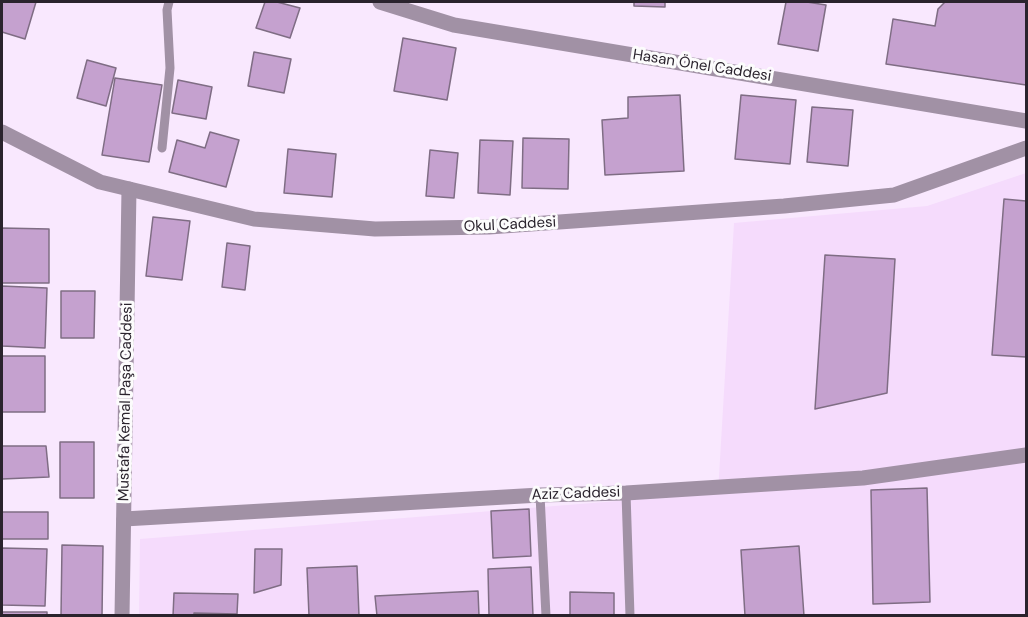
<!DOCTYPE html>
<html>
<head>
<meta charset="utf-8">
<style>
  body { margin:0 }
  #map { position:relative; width:1028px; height:617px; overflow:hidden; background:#f9e8fe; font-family:"DM Sans",sans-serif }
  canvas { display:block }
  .frame { position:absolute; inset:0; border:3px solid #2a232d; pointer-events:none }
</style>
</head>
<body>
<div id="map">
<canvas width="1028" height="617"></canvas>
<div class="frame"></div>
</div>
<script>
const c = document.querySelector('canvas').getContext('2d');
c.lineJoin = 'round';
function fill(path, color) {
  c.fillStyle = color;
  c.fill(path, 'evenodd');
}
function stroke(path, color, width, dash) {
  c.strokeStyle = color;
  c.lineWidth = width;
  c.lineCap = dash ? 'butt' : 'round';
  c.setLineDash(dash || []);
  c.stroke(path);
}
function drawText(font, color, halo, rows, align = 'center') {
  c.font = font + ' "DM Sans",sans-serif';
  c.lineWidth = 6;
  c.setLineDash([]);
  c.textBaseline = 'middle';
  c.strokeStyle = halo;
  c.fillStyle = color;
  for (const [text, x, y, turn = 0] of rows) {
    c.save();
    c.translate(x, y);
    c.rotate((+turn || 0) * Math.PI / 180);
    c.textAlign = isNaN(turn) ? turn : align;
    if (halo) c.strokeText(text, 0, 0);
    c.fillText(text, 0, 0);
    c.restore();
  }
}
fill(new Path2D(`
  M1026 173V615L139 616 140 539 718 493 734 223 927 206Z`), '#f5dbfc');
const building = new Path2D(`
  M2 2H36L25 39 2 32Z
  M265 2H277L300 8 290 38 256 28Z
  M634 2H665V7L634 6Z
  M786 2H807L826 5 818 51 778 44Z
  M945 2H1026V85L886 64 893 19 935 26 938 9Z
  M403 38 456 48 447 100 394 91Z
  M254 52 291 59 284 93 248 86Z
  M87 60 116 68 106 106 77 98Z
  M115 78 162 85 149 162 102 155Z
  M178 80 212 87 206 119 172 113Z
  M680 95 684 171 605 175 602 120 628 118V97Z
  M741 95 796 100 790 164 735 159Z
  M812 107 853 110 848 166 807 162Z
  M210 132 239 140 226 187 169 172 177 140 205 148Z
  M523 138 569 139 568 189 522 188Z
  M480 140 513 141 510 195 478 193Z
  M288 149 336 154 332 197 284 193Z
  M430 150 458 153 454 198 426 196Z
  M1004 199 1026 201V357L992 355Z
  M153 217 190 221 182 280 146 276Z
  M2 228 49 229V283H2Z
  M227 243 250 246 245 290 222 287Z
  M825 255 895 259 887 393 815 409Z
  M2 286 47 288 45 348 2 346Z
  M61 291H95L94 338H61Z
  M2 356H45V412H2Z
  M60 442H94V498H60Z
  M2 446H46L49 477 2 479Z
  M927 488 930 602 873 604 871 490Z
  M529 509 531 556 493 558 491 511Z
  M2 512H48V539H2Z
  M62 545 103 546 102 616H61Z
  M799 546 804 616H745L741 550Z
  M2 548 47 549 45 606 2 605Z
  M255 549H282L281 585 254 593Z
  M357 566 359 616H309L307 568Z
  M531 567 533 616H489L488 569Z
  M478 591 479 616H377L375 596Z
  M570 592 614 593V616H570Z
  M174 593 238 594 237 614 194 613V616H173Z
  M2 612H47V616H2Z`);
fill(building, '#c5a1cf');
stroke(building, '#7f6d84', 1.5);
stroke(new Path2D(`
  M162 148 170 68 167 10 169 2
  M626 493 630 616
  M540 495 546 616`), '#a191a5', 9);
stroke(new Path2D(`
  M2 132 100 182 254 219 375 229 489 227 784 206 894 195 1026 148
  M124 519 540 495 626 493 863 478 1026 455`), '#a191a5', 15);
stroke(new Path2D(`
  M380 2 454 25 1026 121
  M122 616 129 189`), '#a191a5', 15);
drawText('15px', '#2a232d', '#fcfcfc', [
  ["Hasan Önel Caddesi",702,66,9],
  ["Okul Caddesi",510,225,-3],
  ["Mustafa Kemal Paşa Caddesi",126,402,-89],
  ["Aziz Caddesi",576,494,-2]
]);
</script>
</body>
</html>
